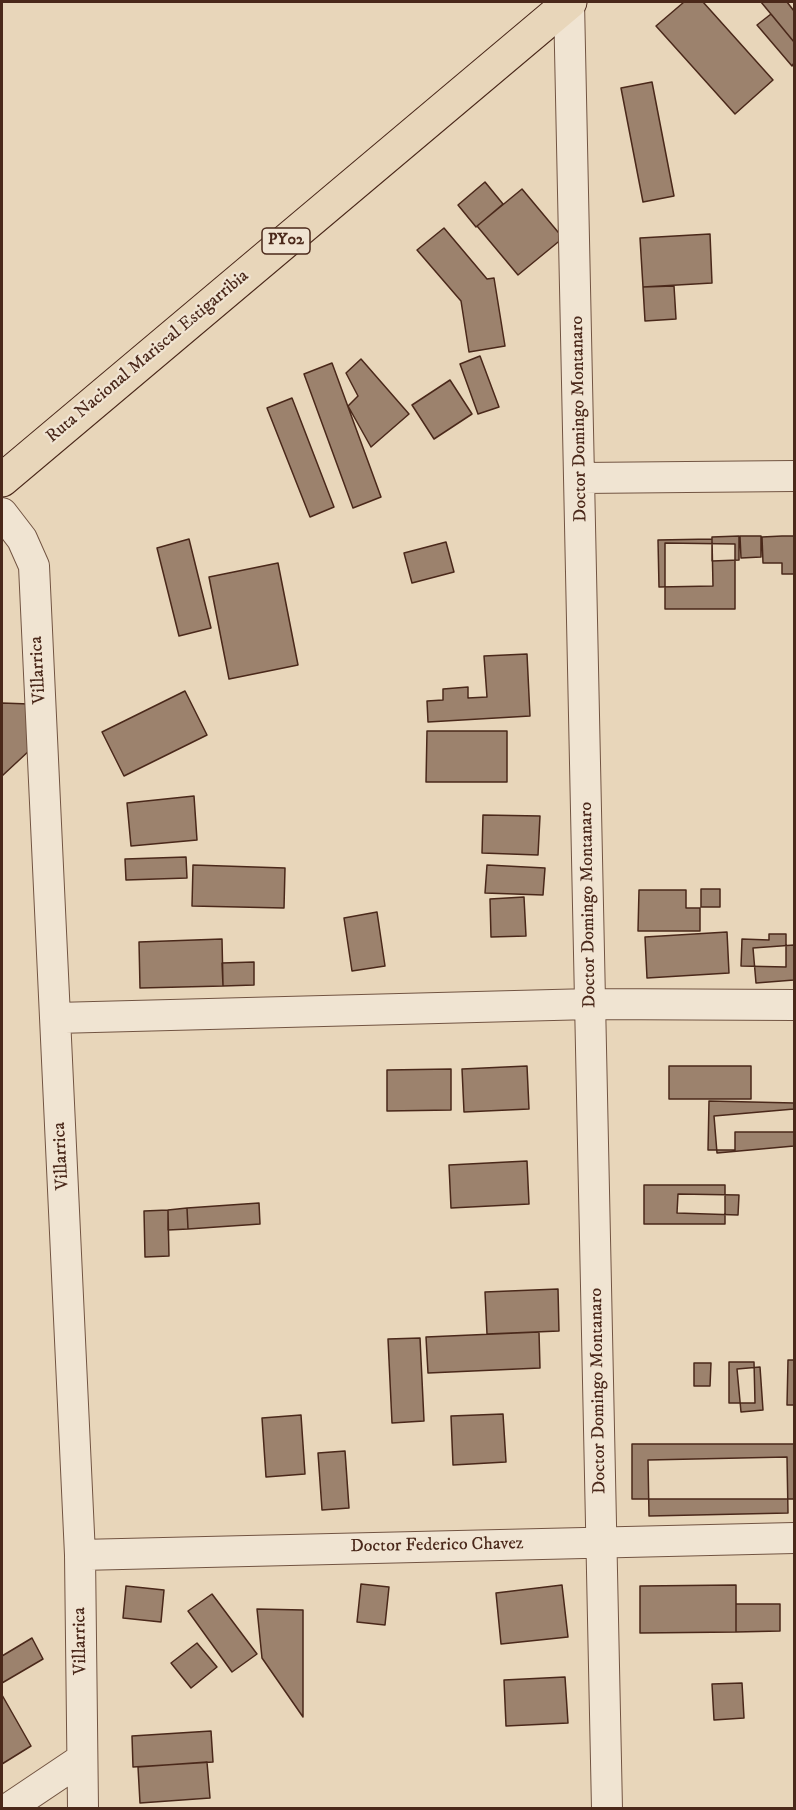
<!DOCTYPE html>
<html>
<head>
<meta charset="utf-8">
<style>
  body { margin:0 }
  #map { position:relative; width:796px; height:1810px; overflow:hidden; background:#e8d6ba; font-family:"IM FELL DW Pica",serif }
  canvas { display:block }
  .frame { position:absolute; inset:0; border:3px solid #4a281a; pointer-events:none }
</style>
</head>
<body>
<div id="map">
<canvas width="796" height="1810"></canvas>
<div class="frame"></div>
</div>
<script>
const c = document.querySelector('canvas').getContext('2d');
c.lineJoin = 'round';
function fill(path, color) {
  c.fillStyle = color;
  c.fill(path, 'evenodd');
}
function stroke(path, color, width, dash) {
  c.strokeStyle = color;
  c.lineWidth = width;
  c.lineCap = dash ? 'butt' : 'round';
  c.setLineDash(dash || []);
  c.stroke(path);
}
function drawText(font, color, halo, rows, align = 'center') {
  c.font = font + ' "IM FELL DW Pica",serif';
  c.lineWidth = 4.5;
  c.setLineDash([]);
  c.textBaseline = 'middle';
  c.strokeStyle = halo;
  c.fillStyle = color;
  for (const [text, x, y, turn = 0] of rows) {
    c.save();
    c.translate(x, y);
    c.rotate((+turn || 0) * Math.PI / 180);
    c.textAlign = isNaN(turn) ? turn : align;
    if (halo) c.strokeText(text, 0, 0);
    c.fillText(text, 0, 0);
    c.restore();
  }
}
const building = new Path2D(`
  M684 2H703L773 80 735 114 656 26Z
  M761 2H787L794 11V42Z
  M771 14 794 42V63L792 66 757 25Z
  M652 82 674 196 643 202 621 88Z
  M485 182 503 204 476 227 458 205Z
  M522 189 563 238 518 275 477 226Z
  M444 228 487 279 494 278 505 346 469 352 461 301 417 250Z
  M710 234 712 283 643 287 640 238Z
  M674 286 676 319 645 321 643 287Z
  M480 356 499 407 478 414 460 364Z
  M361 359 409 414 371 447 348 406 358 396 346 373Z
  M332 363 381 497 353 508 304 374Z
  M450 380 472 414 434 439 412 405Z
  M292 398 334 507 310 517 267 408Z
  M739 536V560L712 561V537Z
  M740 536H761V557L741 558Z
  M782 536H794V574H782V563H763L762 537Z
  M189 539 211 628 179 636 157 548Z
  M712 539 713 586 659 587 658 540Z
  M446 542 454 572 412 583 404 553Z
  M665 543 735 544V609H665Z
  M278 563 298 665 229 679 209 577Z
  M527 654 530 716 428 722 427 701 443 700V689L468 687V698L487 697 484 656Z
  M185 691 207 735 124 776 102 732Z
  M2 703 29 704 31 749 2 776Z
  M427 731H507V782H426Z
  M194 796 197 840 131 846 127 803Z
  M483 815 540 816 538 855 482 853Z
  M186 857 187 878 126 880 125 859Z
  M193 865 285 868 284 908 192 906Z
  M487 865 545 868 543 895 485 893Z
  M701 889H720V907H701Z
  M639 890H686V908H700V931H638Z
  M524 897 526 936 491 937 490 899Z
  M377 912 385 966 352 971 344 918Z
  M727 932 729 973 647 978 645 937Z
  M769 934H786V967L741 966 742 939 769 940Z
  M222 939 223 986 140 988 139 942Z
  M794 945V980L756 983 753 948Z
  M254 962V985L223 986 222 963Z
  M527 1066 529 1109 464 1112 462 1069Z
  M669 1066H751V1099H669Z
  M451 1069V1110L387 1111V1070Z
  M709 1101 794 1103V1132H735V1150H708Z
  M794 1109V1146L717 1153 714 1116Z
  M527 1161 529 1204 451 1208 449 1165Z
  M644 1185H725V1224H644Z
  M678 1194 739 1195 738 1215 677 1213Z
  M259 1203 260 1224 188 1229 187 1208Z
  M187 1208 188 1229 168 1230V1210Z
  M168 1210 169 1256 145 1257 144 1211Z
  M558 1289 559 1331 487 1334 485 1292Z
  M539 1332 540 1368 428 1373 426 1337Z
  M420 1338 424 1421 392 1423 388 1339Z
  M788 1360H794V1405H787Z
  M729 1362H754L755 1403H729Z
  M694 1363H711L710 1386H694Z
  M760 1367 763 1410 741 1412 737 1369Z
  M503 1414 506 1462 453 1465 451 1416Z
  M301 1415 305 1474 266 1477 262 1418Z
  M632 1444H794V1499H632Z
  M345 1451 349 1508 322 1510 318 1453Z
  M787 1457 788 1513 649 1516 648 1460Z
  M361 1584 389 1587 385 1625 357 1622Z
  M562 1585 568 1637 501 1644 496 1593Z
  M736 1585V1632L640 1633V1586Z
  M126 1586 164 1590 161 1622 123 1618Z
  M212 1594 257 1654 232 1672 188 1611Z
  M736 1604H780V1631L736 1632Z
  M257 1609 303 1610V1717L262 1658Z
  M32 1638 43 1659 2 1683V1656Z
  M197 1643 217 1667 191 1688 171 1663Z
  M565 1677 568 1723 506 1726 504 1680Z
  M742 1683 744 1718 714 1720 712 1684Z
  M2 1695 31 1746 2 1764Z
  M211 1731 213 1762 133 1767 132 1736Z
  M207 1762 210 1798 140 1803 138 1767Z`);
fill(building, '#9c826d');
stroke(building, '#4a281a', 1.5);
const minor = new Path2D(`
  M569 2 607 1808
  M581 478 794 476
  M2 513 22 539 34 566 80 1555 83 1808
  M56 1018 591 1004 794 1005
  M80 1555 794 1538
  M9 1808 82 1759`);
const primary = new Path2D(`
  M2 480 570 2`);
stroke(minor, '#725442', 32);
stroke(primary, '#4a281a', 35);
stroke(minor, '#f0e4d2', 30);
stroke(primary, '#e8d6ba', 33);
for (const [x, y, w] of [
  [286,241,48]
]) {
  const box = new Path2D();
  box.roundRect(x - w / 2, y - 13, w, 26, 4.5);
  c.fillStyle = '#f0e4d2';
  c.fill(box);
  stroke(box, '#4a281a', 1.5);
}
drawText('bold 16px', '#4a281a', null, [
  ["PY02",286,241]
]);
drawText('18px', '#4a281a', '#f0e4d2', [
  ["Ruta Nacional Mariscal Estigarribia",148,357,-40],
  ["Doctor Domingo Montanaro",580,419,-91],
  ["Villarrica",39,670,-93],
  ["Doctor Domingo Montanaro",589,905,-91],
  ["Villarrica",62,1156,-93],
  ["Doctor Domingo Montanaro",599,1391,-91],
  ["Doctor Federico Chavez",437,1546,-1],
  ["Villarrica",81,1641,-91]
]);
</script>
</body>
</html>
